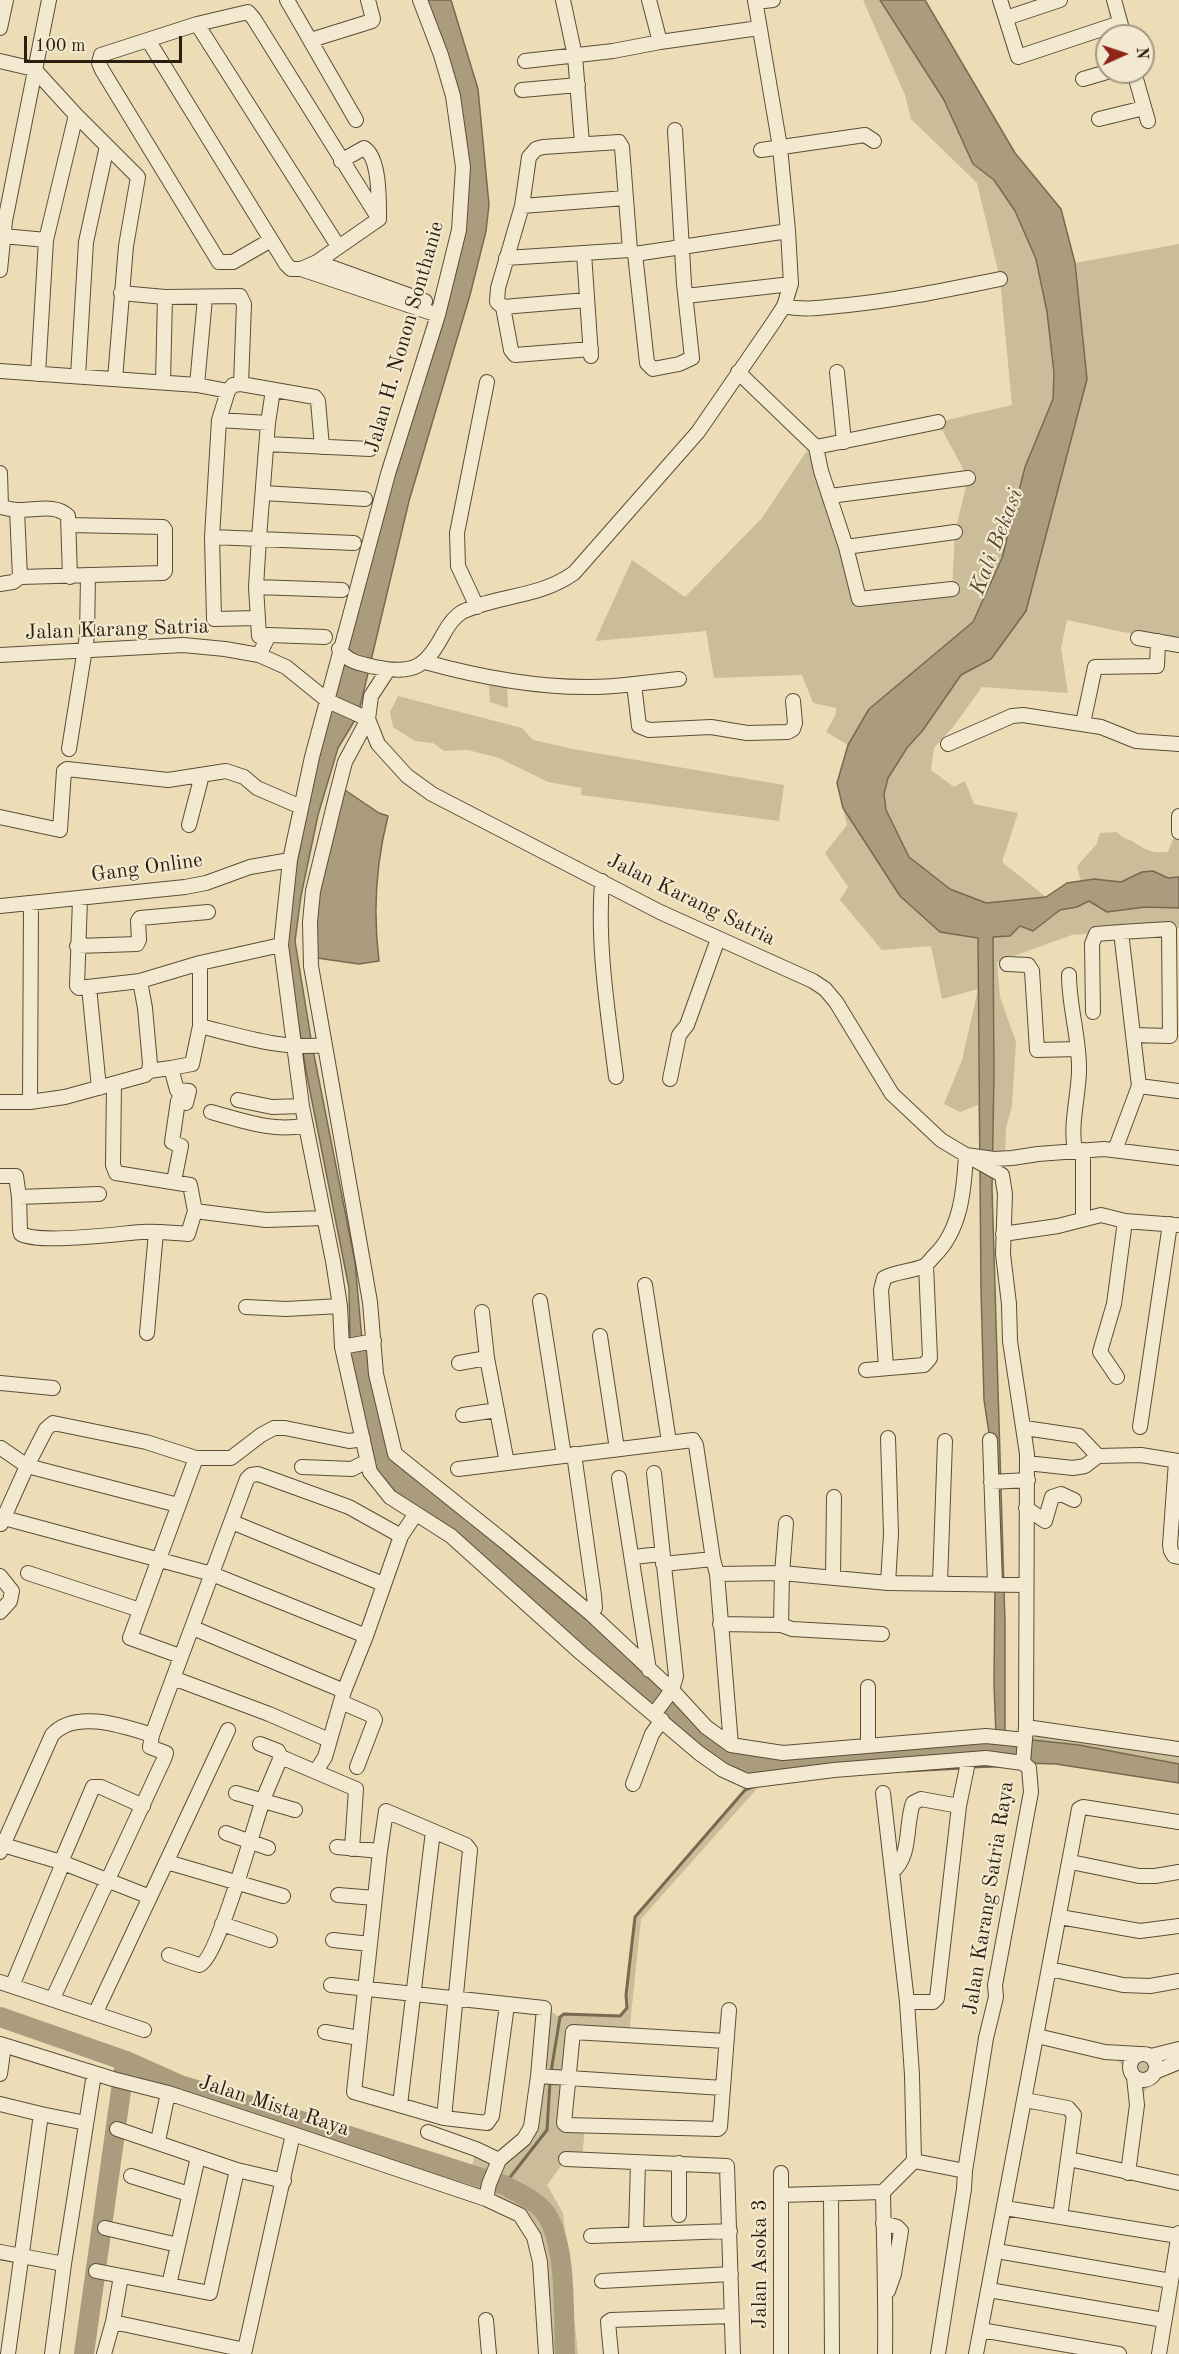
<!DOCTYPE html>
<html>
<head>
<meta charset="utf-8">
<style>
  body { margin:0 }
  #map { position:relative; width:1179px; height:2354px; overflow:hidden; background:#ecddb6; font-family:"Old Standard TT",serif }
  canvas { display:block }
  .north { position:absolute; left:1095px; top:24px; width:60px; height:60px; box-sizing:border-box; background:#f3e9d0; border:2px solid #a39883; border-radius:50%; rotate:87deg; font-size:16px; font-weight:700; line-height:24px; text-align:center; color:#2b1f0f }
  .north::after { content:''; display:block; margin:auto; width:21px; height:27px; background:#8f2418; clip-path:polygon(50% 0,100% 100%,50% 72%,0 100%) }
  .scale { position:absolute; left:24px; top:36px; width:158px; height:27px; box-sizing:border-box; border:3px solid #2b1f0f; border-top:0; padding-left:8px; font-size:18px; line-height:21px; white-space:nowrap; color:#2b1f0f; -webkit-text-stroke:4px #f3e9d0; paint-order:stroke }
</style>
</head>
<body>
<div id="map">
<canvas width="1179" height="2354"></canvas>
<div class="north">N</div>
<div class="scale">100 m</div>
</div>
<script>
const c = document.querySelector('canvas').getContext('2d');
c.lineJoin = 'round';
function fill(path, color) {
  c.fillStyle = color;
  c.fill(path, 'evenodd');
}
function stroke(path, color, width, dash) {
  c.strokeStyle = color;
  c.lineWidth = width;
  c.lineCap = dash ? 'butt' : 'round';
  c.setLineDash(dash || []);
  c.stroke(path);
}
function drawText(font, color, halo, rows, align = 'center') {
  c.font = font + ' "Old Standard TT",serif';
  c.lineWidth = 4.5;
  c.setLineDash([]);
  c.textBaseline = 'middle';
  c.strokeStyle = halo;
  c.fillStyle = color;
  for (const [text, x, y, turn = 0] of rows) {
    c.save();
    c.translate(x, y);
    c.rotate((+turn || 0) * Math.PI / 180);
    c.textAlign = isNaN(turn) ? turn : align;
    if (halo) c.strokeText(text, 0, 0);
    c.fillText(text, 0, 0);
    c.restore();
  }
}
fill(new Path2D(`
  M863 0H880L944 100 973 164 994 180 1015 211 1036 259 1047 312 1054 373 1053 399 1025 467 1002 558 973 622 869 709 848 745 826 732 836 714V708L813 703 802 675 714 678 706 631 595 641 632 560 685 597 762 518 812 443 859 599 952 589 955 532 968 478 938 422 1012 405 1000 279 977 183 911 119 905 95Z
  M1179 244V640L1122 632 1067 620 1061 648 1068 693 982 687 953 727 934 748 931 770 954 787 965 781 974 804 1018 813 1002 862 1046 897 986 904 950 889 909 857 886 810 884 794 888 778 900 759 923 730 961 675 991 659 1026 611 1087 379 1075 263Z
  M488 676 507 679 508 708 490 702Z
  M398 696 522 728 533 740 578 750 784 785 779 821 581 795 582 788 548 782 499 758 468 750 444 751 433 743 415 741 393 727 390 712Z
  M843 808 900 896 1034 931 1060 910 1077 907 1089 901 1107 912 1145 907 1179 908V928L1072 935 997 962 1000 997 1016 1042 1012 1106 1006 1128 1005 1155 979 1151 978 1105 960 1112 944 1104 962 1060 978 989 942 999 931 946 882 950 840 900 848 887 825 853 847 825Z
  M1117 832C1125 841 1129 838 1137 844 1149 852 1153 853 1168 852L1173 839 1179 840V877L1168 878 1142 872 1121 882 1094 879 1081 881 1077 866 1096 845 1100 833Z
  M1026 1727 1179 1749V1783L1056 1764 1023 1763 1008 1766 846 1774 761 1784 641 1919 629 2035 575 2032 563 2122 585 2126 582 2160 566 2159 547 2185 563 2213 578 2354H546L541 2277 520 2215 237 2115 242 2092 472 2166 476 2149 499 2160 524 2139 544 2008 560 2017 564 2014 620 2016 627 2008 626 1995 635 1917 745 1790 747 1781 986 1758Z
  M1179 2049V2062L1157 2071 1137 2105 1134 2077 1115 2058Z`), '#cbbd9a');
const water = new Path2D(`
  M420 0H451L478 89 489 205 486 231 470 295 409 501 358 715 338 748 318 815 301 896 295 941 312 1045 355 1262 362 1340 350 1341 349 1288 306 1071 285 941 292 888 316 761 450 270 460 140Z
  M880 0H925L1015 153 1061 209 1075 263 1087 379 1026 611 991 659 961 675 923 730 907 748 888 778 884 794 886 810 909 857 950 889 986 903 1046 897 1067 883 1094 879 1121 882 1142 872 1153 871 1168 878 1179 877V908L1145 907 1107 912 1089 901 1077 907 1060 910 1033 931 1020 926 1010 936 993 937 994 1073 992 1188 1005 1623V1737L1079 1745 1179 1764V1783L1056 1764 1023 1763 736 1777 377 1482 342 1347 374 1341 395 1454 517 1551 706 1727 754 1749 996 1736 994 1685 995 1581 990 1440 984 1400 981 1290 978 938 940 932 900 896 843 808 837 783 848 745 869 709 973 622 1002 558 1025 467 1053 399 1054 373 1047 312 1036 259 1015 211 994 180 973 164 944 100Z
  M339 786 379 813 388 816C376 863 373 913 379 961L359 964 317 958 310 922Z`);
fill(water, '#aa9c7d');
stroke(water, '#776a51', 1.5);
stroke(new Path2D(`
  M970 1767 999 1766
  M907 1771 963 1768
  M551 2072 560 2017 564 2014 620 2016 627 2008 626 1995 635 1917 745 1790 755 1786
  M504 2185 547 2130 550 2082`), '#776a51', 3);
stroke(new Path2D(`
  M0 2017 126 2061 180 2085 305 2122 504 2185C517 2192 533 2199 543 2210 568 2240 563 2315 565 2354
  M84 2354 125 2062`), '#aa9c7d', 20);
const minor = new Path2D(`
  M287 0 356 120
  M420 0 441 55 453 96 463 167 459 230 438 315 388 474 312 757 290 860 281 945 302 1106 333 1261 340 1306 342 1347 370 1472 390 1497 451 1536 581 1653 699 1753 723 1770 747 1781 834 1770 986 1758 1023 1763
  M563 0 575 56 582 143
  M649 0 660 42
  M1000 0 1018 57 1120 23
  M1114 0 1124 36
  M755 2 773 0
  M1006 18 1060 0
  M197 24 248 12 254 19 379 219C379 201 380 157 364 148L341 161
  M0 28 6 0
  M148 40 286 264 291 269H301
  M311 40 372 21 373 19 368 0
  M0 61 34 69 76 115 138 177 126 246 115 379
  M525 61 613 51 660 42 759 28
  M1134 72 1148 121
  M1083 79 1107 72
  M522 90 578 85
  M1099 119 1144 108
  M761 150 865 135 874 141
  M522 206 625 198
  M379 219 317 262 301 269 438 315
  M3 236 46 240
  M271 240 233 262H219L102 70 99 63 101 55 197 24 338 246
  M584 253 591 356
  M635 254 788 231
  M506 258 630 250
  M317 262 425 301
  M0 270 5 221 49 0
  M121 293 165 297 240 296 244 304 241 384
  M686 296 791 284
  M587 300 503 307 497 302 498 288 522 206 529 157 536 149 543 147 619 142 622 147 630 250 635 254 647 363 653 369 679 364 692 358 684 284 675 130
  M784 306C805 311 826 307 848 305 899 300 950 289 1000 279
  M503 307 511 350 515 355 591 349
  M0 371 197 385 228 391 233 385 241 384 315 397 318 401 322 447
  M738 372 816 447 821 471 846 547 859 599 952 589
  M837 372 844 442
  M38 374 46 240 76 115
  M78 376 86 242 107 146
  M163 382 165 297
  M197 385 205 298
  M228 391 219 420 212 537 214 619 258 618
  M219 420 268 423
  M267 444 370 449
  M816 447 938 422
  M0 473 1 507
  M263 493 365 499
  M830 496 968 478
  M0 507C7 508 13 510 20 510 37 510 56 504 68 516L70 577
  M17 510 20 577
  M212 537 354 543
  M846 547 955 532
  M0 584 13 582 20 577 163 573 165 571V530L163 527 69 525
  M256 587 342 590
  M477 607 458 566 457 533 487 382
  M269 635 325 637
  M1138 638 1179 645
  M339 649C349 663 359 663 375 667 414 675 426 667 444 633 449 624 454 617 462 612 499 594 537 599 574 573L698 432 773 323 784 306 791 284 788 231 780 147 755 0
  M0 655 183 645 225 649 259 655 286 667 328 701 368 719
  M259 655 269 635 259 636 256 587 259 538 268 423 273 390
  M425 662C490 680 567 693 634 684L639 726 649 730 711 727 747 733 788 732 793 729 795 723 793 701
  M388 670 371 696 368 719 345 762 337 793 313 891 310 922 311 966 370 1302 376 1374 395 1454 505 1542 591 1614 672 1690 706 1727 731 1745 783 1753 986 1736 1025 1740
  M634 684 679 679
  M368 719 378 744 407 776 432 794 660 912 813 981 825 989 836 1002 892 1094 941 1140 966 1155 994 1159 1012 1158 1038 1154 1104 1149 1179 1158
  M1083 723 1095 667 1157 666 1158 641
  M948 744 1012 716 1023 715 1101 727 1136 741 1179 744
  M69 749 87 636 88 576
  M0 817 60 830 64 771 67 769 168 780 226 771 244 777 257 788 301 807
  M189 825 202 775
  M1179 832V816
  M602 881C597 947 608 1012 616 1077
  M80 899 77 986 79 988 140 981 200 963 281 945
  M0 906 185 887 206 883 250 867 290 860
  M77 946 137 944 139 940 138 921 140 918 208 912
  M1007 964 1028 965 1032 971 1037 1050 1078 1049
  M1069 975C1069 1008 1080 1039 1079 1072 1078 1099 1070 1124 1075 1151
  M89 987 99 1088
  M1093 1012 1092 944 1096 934 1121 932
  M200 1026V963
  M171 1068 192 1064 200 1026C241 1036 282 1050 324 1045
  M149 1071 171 1068 177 1090 189 1091 186 1103 178 1101 172 1142 181 1146 174 1181
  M670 1079 679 1035 687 1025 718 939
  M114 1085 113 1165 116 1173 190 1185 195 1211 266 1220 324 1218
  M1139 1086 1178 1091
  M238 1100 272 1107 302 1106
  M0 1102H30L65 1097 145 1075 149 1071 150 1064 145 1008 140 981
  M30 1102 31 904
  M211 1112C241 1120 274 1133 306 1125
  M1115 1150 1139 1086 1121 932 1169 929 1170 1036 1133 1035
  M0 1176H16L19 1197 99 1194
  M19 1197 20 1230 21 1234C41 1244 116 1234 141 1232 157 1231 172 1233 188 1234L195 1211
  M1083 1219V1150
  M1003 1234 1058 1226 1101 1215 1125 1221 1177 1225
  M645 1285 669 1442
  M540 1301 564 1456
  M246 1307 286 1309 340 1306
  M482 1312 487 1358 507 1463 693 1440 696 1445 713 1559 717 1574 731 1745
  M147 1333 156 1232
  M600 1336 617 1449
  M342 1347 374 1341
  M459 1363 487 1358
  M886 1368 881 1290 884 1278C896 1271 911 1272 924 1266 928 1264 931 1259 934 1256 961 1230 964 1190 966 1155L1002 1175 1005 1194 1003 1254 1009 1304 1010 1341 1027 1454 1026 1727 1023 1763
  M866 1370 924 1365 930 1358 926 1265
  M1117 1377 1100 1352 1114 1304 1125 1221
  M0 1383 53 1388
  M463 1415 497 1410
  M1140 1427 1170 1224
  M1025 1428 1079 1436 1098 1456
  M990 1440 995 1584
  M1 1448 27 1466 46 1429 53 1423 146 1442 196 1458H231L261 1435 274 1428H285L349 1441 363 1439
  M574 1454 594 1595 595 1608 591 1614
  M1176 1461 1170 1545 1171 1551 1174 1556 1179 1557
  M1027 1463 1073 1468 1085 1466 1098 1456 1141 1455 1179 1461
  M302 1467 352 1469 367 1461
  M458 1469 507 1463
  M619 1478 649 1670
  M991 1482 1028 1480
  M1026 1508 1045 1521 1052 1497 1061 1494 1074 1500
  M4 1518 212 1574 366 1636
  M232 1522 383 1584
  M1 1524 27 1466 178 1505
  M633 1557 661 1554
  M663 1564 713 1559
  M28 1573 140 1610
  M717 1574 782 1573 888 1583 1026 1585
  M0 1576 12 1591 10 1601 0 1612
  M833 1577 834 1497
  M888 1583 891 1534 888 1438
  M940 1583 945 1441
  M720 1624 781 1625 792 1629 882 1634
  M781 1625 782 1573 786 1523
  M193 1628 344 1691
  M180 1656 130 1638 196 1458
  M173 1678 269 1714 329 1740
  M868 1687V1746
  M341 1702 373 1716 375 1720 357 1767
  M654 1714 672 1690 676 1676 654 1473
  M1026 1727 1179 1749
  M260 1744 278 1751 281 1757 356 1789 352 1849
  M316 1771 325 1757 344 1691 366 1636 401 1536 415 1515
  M633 1784 652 1734 662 1720
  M236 1793 295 1810
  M883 1793 907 2002 912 2075 914 2161
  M226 1833 268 1848
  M3 1845 61 1862 150 1897 228 1730
  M337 1847 380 1851
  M0 1852 52 1735C75 1709 123 1726 152 1735
  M61 1862 93 1787H101L143 1806
  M167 1862 283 1896
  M1071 1862 1139 1876H1155L1179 1872
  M892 1872C912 1856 905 1825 913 1803L921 1799 959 1806
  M338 1895 375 1898
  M1060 1917 1140 1931 1179 1926
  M222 1924 270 1940
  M333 1940 370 1944
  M169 1955 199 1965C217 1961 255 1823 263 1800 269 1785 275 1771 281 1757
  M1050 1969 1123 1985 1150 1986 1179 1981
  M0 1982 144 2030
  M331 1985 544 2008 538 2076 531 2127 524 2139 499 2160 489 2184 486 2199
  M12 1986 63 1863
  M53 1998 164 1759 166 1753 150 1747 152 1735 247 1479 251 1475 258 1474 349 1507 401 1536
  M907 2002H933L937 1998 959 1806 967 1767
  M95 2014 150 1897
  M325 2032 359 2038
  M1037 2036 1105 2052 1139 2054
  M726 2041 573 2032 564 2123 566 2125 718 2129 720 2127 729 2010
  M0 2044 113 2079 168 2093 293 2134 486 2199 520 2215 534 2237 540 2262 546 2354
  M1130 2067a13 13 0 1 1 26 0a13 13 0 1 1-26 0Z
  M1151 2056 1179 2049
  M1157 2071 1179 2062
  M0 2074 4 2045
  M538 2076 723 2088
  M1025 2100 1068 2108 1074 2115 1060 2217
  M0 2104 41 2114 8 2354
  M400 2105 433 1831
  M41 2114 86 2123
  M444 2118 470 1850 466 1845 386 1811 380 1851 354 2092 444 2118 487 2123 492 2116 507 2005
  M117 2129 237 2170 284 2181
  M428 2132 476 2149 499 2160
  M158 2141 168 2093
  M566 2159 727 2166 733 2354
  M1069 2159 1179 2183
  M679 2163V2215
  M1128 2173 1137 2105 1134 2077
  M131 2176 189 2194
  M883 2192C884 2246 886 2300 885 2354
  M781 2195 883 2192 914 2161 965 2171
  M831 2195 832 2354
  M1005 2208 1178 2236
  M883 2223 897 2227 901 2231 894 2274 888 2291
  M105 2228 178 2245
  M636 2234 638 2163
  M591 2236 730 2231
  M997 2251 1171 2281
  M0 2252 64 2264
  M96 2271 210 2293 237 2170
  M602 2281 731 2274
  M169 2285 198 2157
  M989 2290 1164 2320
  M486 2320 489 2354
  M113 2322 245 2350
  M981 2330 1119 2354
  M52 2354 64 2264 94 2074
  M104 2354 113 2322 121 2276
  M244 2354 293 2134
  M611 2354 608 2322 611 2320 732 2316
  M781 2354V2173
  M938 2354 964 2189 965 2171 986 2038 996 1997 995 1985 1031 1792 1029 1768 1023 1763
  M976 2354 1079 1809 1083 1807 1179 1822
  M1159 2354 1179 2233`);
stroke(minor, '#5b4e39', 16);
stroke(minor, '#f3e9d0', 14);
drawText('21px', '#2b1f0f', '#f3e9d0', [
  ["Jalan H. Nonon Sonthanie",405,337,-74],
  ["Jalan Karang Satria",117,630,-2],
  ["Gang Online",147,868,-8],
  ["Jalan Karang Satria",691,900,26],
  ["Jalan Karang Satria Raya",989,1898,-81],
  ["Jalan Mista Raya",274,2106,18],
  ["Jalan Asoka 3",760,2264,-90]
]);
drawText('italic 22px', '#574b36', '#f3e9d0', [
  ["Kali Bekasi",997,542,-69]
]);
</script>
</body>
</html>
